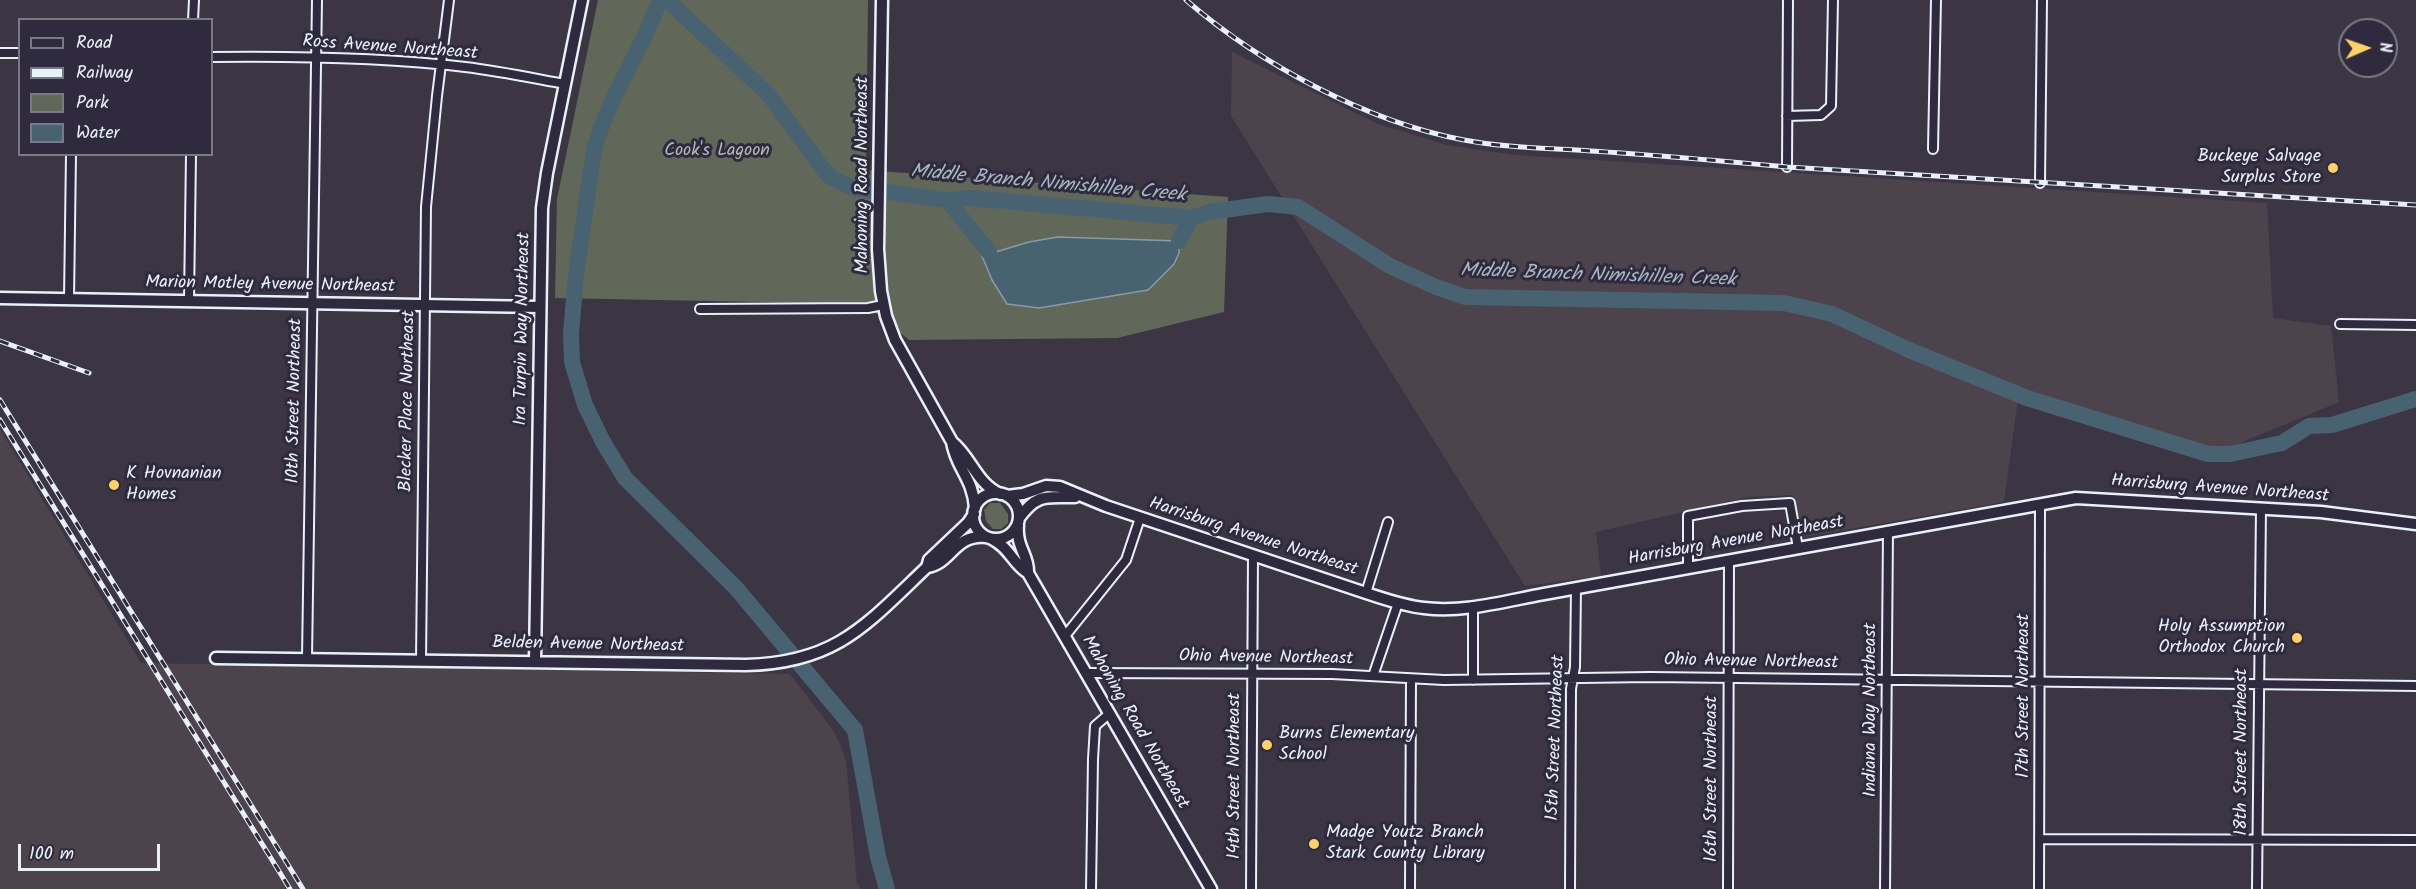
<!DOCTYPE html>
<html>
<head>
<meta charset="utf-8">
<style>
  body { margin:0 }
  #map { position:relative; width:2416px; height:889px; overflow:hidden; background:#3c3544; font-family:Kalam,sans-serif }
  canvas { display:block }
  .legend { position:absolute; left:18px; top:18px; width:195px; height:138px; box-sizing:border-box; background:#2f2a3d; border:2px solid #797a88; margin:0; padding:8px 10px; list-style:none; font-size:18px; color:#e8f1f8 }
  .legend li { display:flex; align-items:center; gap:12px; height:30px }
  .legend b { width:30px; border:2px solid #797a88 }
  .north { position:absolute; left:2338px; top:18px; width:60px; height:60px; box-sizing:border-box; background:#2f2a3d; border:2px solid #797a88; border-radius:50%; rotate:88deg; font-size:16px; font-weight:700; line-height:24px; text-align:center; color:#e8f1f8 }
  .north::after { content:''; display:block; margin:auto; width:21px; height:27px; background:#ffd166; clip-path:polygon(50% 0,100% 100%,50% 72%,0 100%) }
  .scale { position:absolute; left:18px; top:844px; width:142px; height:27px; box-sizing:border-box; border:3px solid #e8f1f8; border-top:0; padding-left:8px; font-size:18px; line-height:21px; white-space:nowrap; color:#e8f1f8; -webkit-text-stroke:4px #2f2a3d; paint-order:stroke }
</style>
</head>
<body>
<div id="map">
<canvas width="2416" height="889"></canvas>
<ul class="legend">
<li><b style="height:8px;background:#2f2a3d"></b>Road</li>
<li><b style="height:8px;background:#e8f1f8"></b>Railway</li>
<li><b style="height:16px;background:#61685a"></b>Park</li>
<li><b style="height:16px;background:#496272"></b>Water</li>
</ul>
<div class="north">N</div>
<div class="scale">100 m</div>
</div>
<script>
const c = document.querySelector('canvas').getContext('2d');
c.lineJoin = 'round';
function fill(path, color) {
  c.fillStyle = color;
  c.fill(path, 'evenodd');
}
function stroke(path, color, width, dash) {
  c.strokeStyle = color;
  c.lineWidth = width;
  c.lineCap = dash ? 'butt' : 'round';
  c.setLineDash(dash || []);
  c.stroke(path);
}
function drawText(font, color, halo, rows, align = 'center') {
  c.font = font + ' Kalam,sans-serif';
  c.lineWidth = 6;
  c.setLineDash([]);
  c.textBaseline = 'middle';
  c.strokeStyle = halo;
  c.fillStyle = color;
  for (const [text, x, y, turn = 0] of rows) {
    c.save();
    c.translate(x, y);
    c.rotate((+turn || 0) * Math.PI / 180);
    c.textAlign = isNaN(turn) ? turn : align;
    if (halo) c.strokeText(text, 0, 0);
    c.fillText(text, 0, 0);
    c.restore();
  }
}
fill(new Path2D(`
  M1232 52 1378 124 1447 145 1516 155 2267 203 2273 318 2331 326 2339 402 2214 454 2019 392 2004 502 1804 537 1793 495 1749 497 1596 532 1601 576 1525 586 1231 116Z
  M0 429 141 663 790 674 833 730 841 746 846 761 857 883 861 889H0Z`), '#4c434c');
fill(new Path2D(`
  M598 0H868L866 170 1228 197 1224 312 1117 338 909 340 865 304 555 298 557 199Z
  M990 503H1000L1008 514V523L1001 529H993L986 521 984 510Z`), '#61685a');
const water = new Path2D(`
  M1058 237 1179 241V253L1174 264 1148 290 1039 308 1007 304 992 280 982 256 1029 242Z`);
fill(water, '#496272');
stroke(water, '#899ba8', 1.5);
stroke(new Path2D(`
  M660 0C641 52 608 97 594 150L576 275 571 333 572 362 585 405 603 442 625 478 736 588 855 730 878 857 887 889
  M667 0 769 95 824 170 832 178 853 188 947 200 970 198 1191 218 1209 212 1268 204 1298 207 1390 266 1436 287 1465 297 1784 303 1832 314 1909 350 2027 398 2208 454H2230L2282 443 2309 426 2332 425 2416 399
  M947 200 989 252
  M1179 241 1191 218`), '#496272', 16);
const street = new Path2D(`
  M193 20 194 0
  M0 53H20
  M212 57C296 56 381 57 465 67 499 71 532 78 565 84
  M1787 116 1821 115 1831 106 1833 0
  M1933 149 1936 0
  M1787 167 1788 0
  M2040 183 2042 0
  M69 299 71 154
  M189 301 191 154
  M700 309 868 308 883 305
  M2340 324 2416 325
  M1688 568V516L1742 506 1790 503 1798 548
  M1366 593 1388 522
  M1473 606V680
  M1065 636 1126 560 1140 518
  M307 658 317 0
  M421 660 426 207 437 96 449 0
  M1087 673 1332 674 1444 680 1650 677 2416 686
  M1373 676 1398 603
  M2039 839 2416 840
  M1091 889 1093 759 1095 726 1110 713
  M1251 889 1253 555
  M1410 889 1411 679
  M1570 889 1571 689 1575 667 1576 588
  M1728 889 1729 560
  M1885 889 1888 531
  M2039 889 2040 504
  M2257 889 2261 508`);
const secondary = new Path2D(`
  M882 0 878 249 881 291 886 316 895 340 952 442C971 457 976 483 1000 494
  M0 298 540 307
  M952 442C956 468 973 478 975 508
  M973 516a23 23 0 1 1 46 0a23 23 0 1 1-46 0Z
  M1007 496 1023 494 1046 486 1060 487 1106 506 1366 593C1385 599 1404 606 1424 608 1464 613 1505 601 1544 594L2076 498 2321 512 2416 524
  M1019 518C1038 492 1047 498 1075 497
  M1018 525C1016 548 1029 555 1028 573
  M992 539C1010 548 1013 564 1028 573L1211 889
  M927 567C951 564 954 534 986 537
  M216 658 746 665C836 663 866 625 927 567L929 560 968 523 974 514
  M535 662 542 208 547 173 582 0`);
stroke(street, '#e8f1f8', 12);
stroke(secondary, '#e8f1f8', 15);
stroke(street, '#2f2a3d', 8);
stroke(secondary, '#2f2a3d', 10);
const rail = new Path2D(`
  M1186 0C1260 64 1367 122 1464 140 1506 148 1549 148 1591 151 1657 155 1722 161 1787 167L2416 205
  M0 341 89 373
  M0 400 303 889
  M0 420 290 889`);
stroke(rail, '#e8f1f8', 5);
stroke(rail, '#2f2a3d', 3, [9]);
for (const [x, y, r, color] of [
  [2333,168,6,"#ffd166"],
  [114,485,6,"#ffd166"],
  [2297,638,6,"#ffd166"],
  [1267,745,6,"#ffd166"],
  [1314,844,6,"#ffd166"]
]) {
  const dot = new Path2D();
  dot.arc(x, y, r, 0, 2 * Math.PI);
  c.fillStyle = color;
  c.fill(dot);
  stroke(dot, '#2f2a3d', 2);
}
drawText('18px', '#e8f1f8', '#2f2a3d', [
  ["Ross Avenue Northeast",390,49,4],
  ["Mahoning Road Northeast",864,175,-90],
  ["Marion Motley Avenue Northeast",270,286,1],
  ["Ira Turpin Way Northeast",524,329,-89],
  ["10th Street Northeast",296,401,-89],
  ["Blecker Place Northeast",409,401,-89],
  ["Harrisburg Avenue Northeast",2220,490,4],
  ["Harrisburg Avenue Northeast",1253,538,18],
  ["Harrisburg Avenue Northeast",1736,542,-10],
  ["Belden Avenue Northeast",588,646,1],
  ["Ohio Avenue Northeast",1266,659,1],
  ["Ohio Avenue Northeast",1751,663,1],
  ["17th Street Northeast",2025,696,-90],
  ["Indiana Way Northeast",1872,710,-90],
  ["Mahoning Road Northeast",1134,723,60],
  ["15th Street Northeast",1557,738,-88],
  ["18th Street Northeast",2243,752,-90],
  ["14th Street Northeast",1236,776,-90],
  ["16th Street Northeast",1713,779,-90]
]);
drawText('18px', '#b2bab9', '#2f2a3d', [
  ["Cook's Lagoon",717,152]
]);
drawText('18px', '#e8f1f8', '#2f2a3d', [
  ["Buckeye Salvage",2321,158,"right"],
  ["Surplus Store",2321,179,"right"],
  ["K Hovnanian",126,475],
  ["Homes",126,496],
  ["Holy Assumption",2285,628,"right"],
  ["Orthodox Church",2285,649,"right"],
  ["Burns Elementary",1279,735],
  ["School",1279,756],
  ["Madge Youtz Branch",1326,834],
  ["Stark County Library",1326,855]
], 'left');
drawText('italic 20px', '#a8b8c2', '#2f2a3d', [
  ["Middle Branch Nimishillen Creek",1048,185,5],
  ["Middle Branch Nimishillen Creek",1598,277,2]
]);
</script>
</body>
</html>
